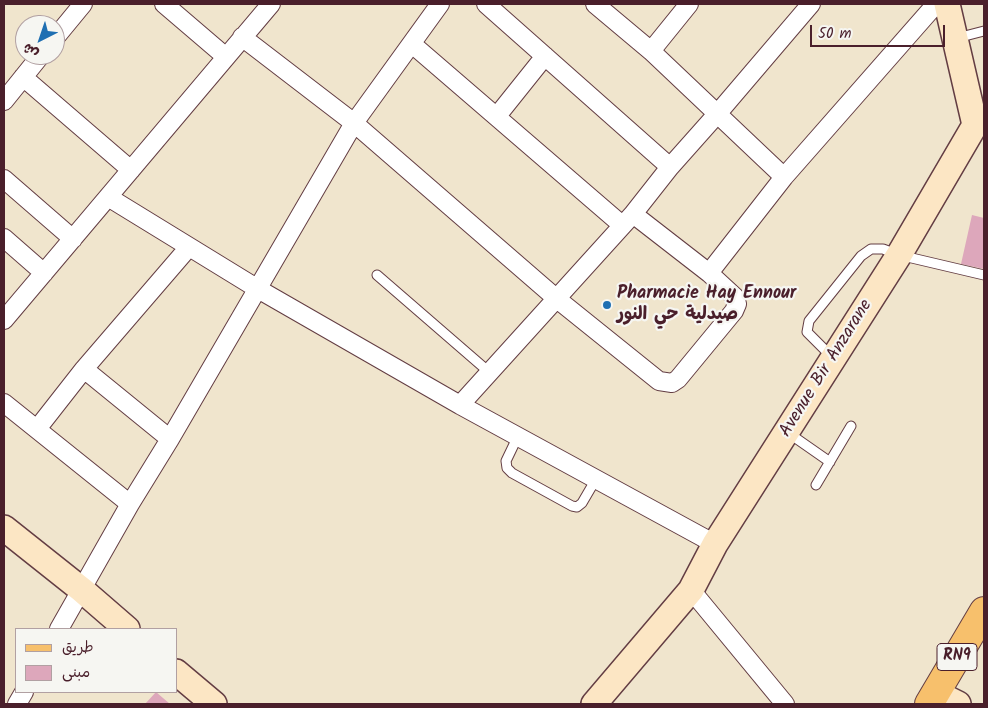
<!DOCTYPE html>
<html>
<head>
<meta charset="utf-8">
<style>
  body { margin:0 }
  #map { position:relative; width:988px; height:708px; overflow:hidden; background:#f0e5cd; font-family:Kalam,"Playpen Sans Arabic",sans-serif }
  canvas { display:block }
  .frame { position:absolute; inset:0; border:5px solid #4a1f2b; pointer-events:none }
  .legend { position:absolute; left:15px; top:628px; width:162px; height:65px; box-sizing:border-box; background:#f6f6f2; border:1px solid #b1a0a2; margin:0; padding:6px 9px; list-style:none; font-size:15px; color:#4a1f2b }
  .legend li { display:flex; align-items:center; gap:10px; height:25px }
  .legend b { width:25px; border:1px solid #b1a0a2 }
  .north { position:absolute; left:15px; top:15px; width:50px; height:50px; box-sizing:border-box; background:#f6f6f2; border:1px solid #b1a0a2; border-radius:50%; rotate:221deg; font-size:14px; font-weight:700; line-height:20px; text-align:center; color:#4a1f2b }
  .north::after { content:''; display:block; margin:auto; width:18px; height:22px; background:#1f6fb2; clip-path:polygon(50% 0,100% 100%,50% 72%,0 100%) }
  .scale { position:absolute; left:810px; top:25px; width:135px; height:22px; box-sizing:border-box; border:2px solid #4a1f2b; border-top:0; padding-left:6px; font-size:15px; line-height:18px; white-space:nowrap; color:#4a1f2b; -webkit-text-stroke:4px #f6f6f2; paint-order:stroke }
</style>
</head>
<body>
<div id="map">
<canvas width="988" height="708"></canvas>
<div class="frame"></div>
<ul class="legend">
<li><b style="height:6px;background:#f7c06c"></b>طريق</li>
<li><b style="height:14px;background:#dda7bb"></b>مبنى</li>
</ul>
<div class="north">ش</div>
<div class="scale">50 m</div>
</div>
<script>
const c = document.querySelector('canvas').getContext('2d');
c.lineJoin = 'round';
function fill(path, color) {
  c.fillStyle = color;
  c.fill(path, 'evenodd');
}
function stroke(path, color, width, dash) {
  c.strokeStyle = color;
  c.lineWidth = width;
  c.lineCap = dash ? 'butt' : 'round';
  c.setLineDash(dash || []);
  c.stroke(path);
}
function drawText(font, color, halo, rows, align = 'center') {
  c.font = font + ' Kalam,"Playpen Sans Arabic",sans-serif';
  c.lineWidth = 4.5;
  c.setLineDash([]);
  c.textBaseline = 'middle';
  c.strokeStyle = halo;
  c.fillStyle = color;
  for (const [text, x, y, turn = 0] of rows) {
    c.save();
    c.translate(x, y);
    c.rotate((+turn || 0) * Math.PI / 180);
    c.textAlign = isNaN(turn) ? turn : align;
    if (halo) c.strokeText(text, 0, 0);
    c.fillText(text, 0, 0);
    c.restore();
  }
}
fill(new Path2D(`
  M972 215 984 218V269L961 264Z
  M156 692 170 704H145Z`), '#dda7bb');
const lane = new Path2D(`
  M957 38 984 31
  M377 275 489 372
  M831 356 807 332 809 321 861 256 871 249H883L899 255 984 275
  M787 432 830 462
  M518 436 506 461 507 468 512 473 572 506 577 507 582 503 596 479
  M816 485 851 426`);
const street = new Path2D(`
  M164 4 226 57
  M486 4 670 167
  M595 4 651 51 784 177
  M242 37 354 123 557 299 659 381 672 383 678 379 734 311 737 304 735 297 709 273 633 214
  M55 38 83 4
  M412 44 622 225
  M651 51 689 4
  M23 77 131 170
  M4 101 41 55
  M497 116 545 56
  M4 179 73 239
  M108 197 258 289 460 405 715 544
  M4 238 44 273
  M709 273 784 177 936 4
  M4 320 271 4
  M84 369 170 439
  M4 403 130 504
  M460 405 633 214 670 167 718 113 811 4
  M37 429 84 369 189 247
  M691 590 785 704
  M59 629 130 504 170 439 354 123 440 4
  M17 704 24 692`);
const secondary = new Path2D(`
  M4 528 82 590 127 629
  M176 672 214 704
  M936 693 958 704
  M594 704 691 590 715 544 899 255 975 125 947 4`);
const primary = new Path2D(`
  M929 704 984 611`);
stroke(lane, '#633d43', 11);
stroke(street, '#633d43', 20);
stroke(secondary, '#633d43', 28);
stroke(primary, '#633d43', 30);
stroke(lane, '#fff', 9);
stroke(street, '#fff', 18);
stroke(secondary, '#fce6c4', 25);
stroke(primary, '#f7c06c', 28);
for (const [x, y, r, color] of [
  [607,305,5,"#1f6fb2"]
]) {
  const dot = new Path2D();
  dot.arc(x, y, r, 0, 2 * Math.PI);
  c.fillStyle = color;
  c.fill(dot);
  stroke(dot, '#f6f6f2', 2);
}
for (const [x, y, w] of [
  [957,657,40]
]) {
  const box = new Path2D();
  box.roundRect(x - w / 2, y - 13.5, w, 27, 4);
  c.fillStyle = '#f6f6f2';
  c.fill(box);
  stroke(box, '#4a1f2b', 1);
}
drawText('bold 16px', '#4a1f2b', null, [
  ["RN9",957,657]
]);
drawText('bold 18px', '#4a1f2b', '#f6f6f2', [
  ["Pharmacie Hay Ennour",617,295],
  ["صيدلية حي النور",617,316]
], 'left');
drawText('18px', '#4a1f2b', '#f6f6f2', [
  ["Avenue Bir Anzarane",827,369,-58]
]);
</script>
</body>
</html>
